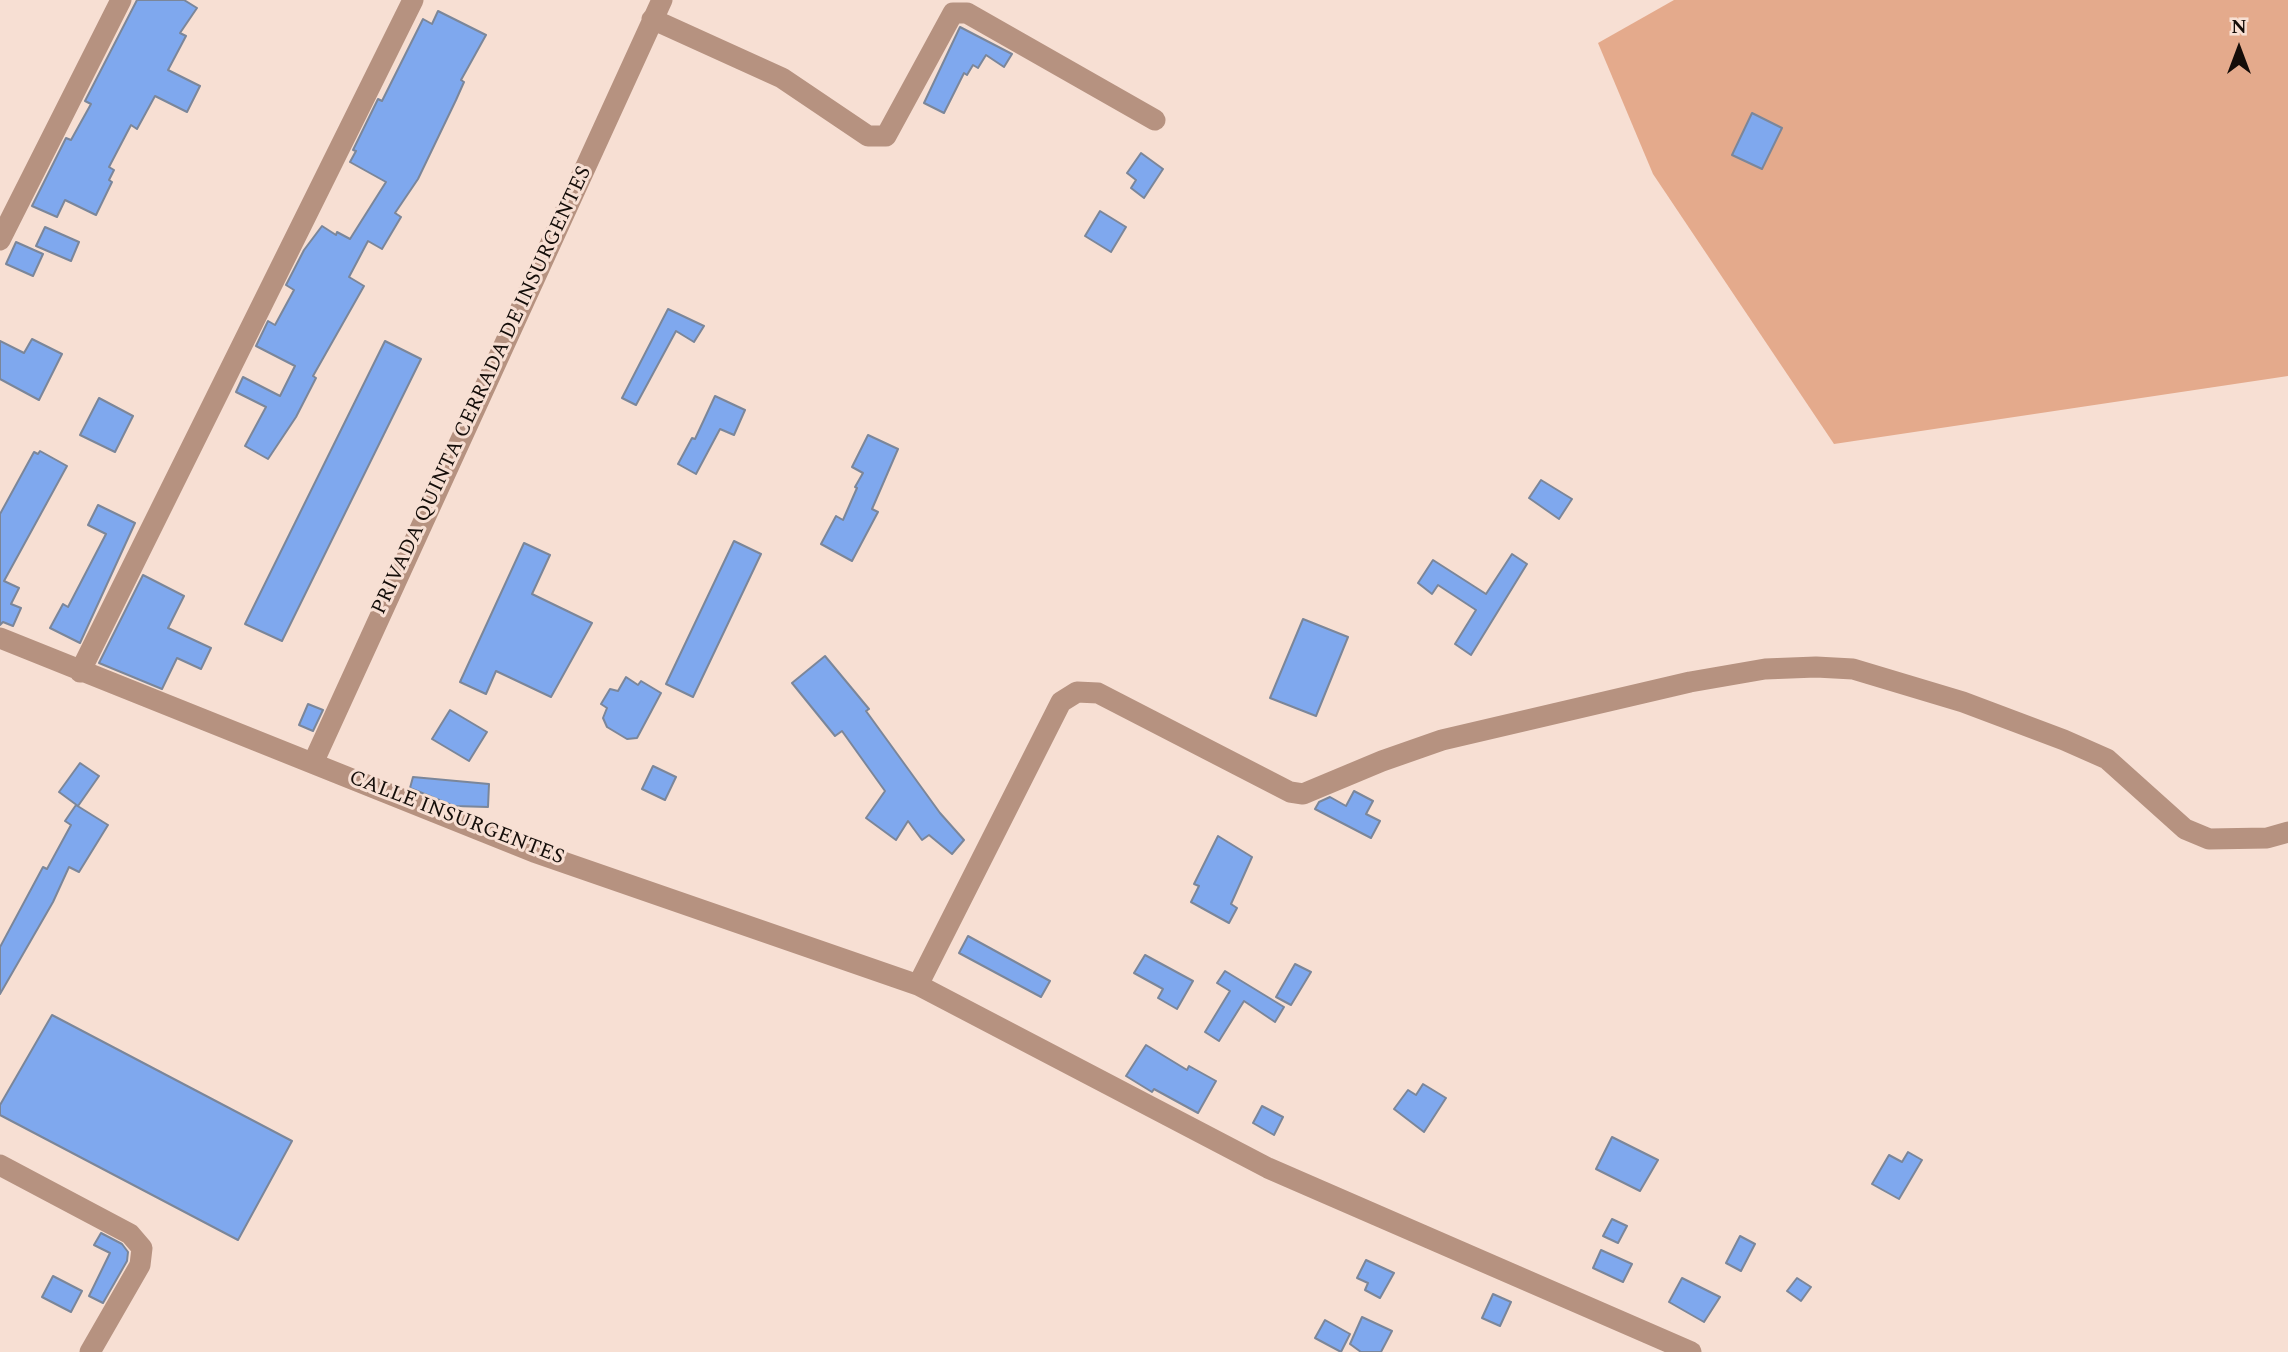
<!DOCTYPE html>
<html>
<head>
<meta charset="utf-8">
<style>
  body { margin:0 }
  #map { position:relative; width:2288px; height:1352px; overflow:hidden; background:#f7dfd3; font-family:Spectral,serif }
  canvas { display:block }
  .north { position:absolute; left:2204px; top:14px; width:70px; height:70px; -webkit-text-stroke:5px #f7dfd3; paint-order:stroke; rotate:0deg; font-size:19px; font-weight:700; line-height:28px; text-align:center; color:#140d09 }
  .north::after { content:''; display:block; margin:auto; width:24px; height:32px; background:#140d09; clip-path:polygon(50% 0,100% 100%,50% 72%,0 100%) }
</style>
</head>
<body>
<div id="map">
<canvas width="2288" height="1352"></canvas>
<div class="north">N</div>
</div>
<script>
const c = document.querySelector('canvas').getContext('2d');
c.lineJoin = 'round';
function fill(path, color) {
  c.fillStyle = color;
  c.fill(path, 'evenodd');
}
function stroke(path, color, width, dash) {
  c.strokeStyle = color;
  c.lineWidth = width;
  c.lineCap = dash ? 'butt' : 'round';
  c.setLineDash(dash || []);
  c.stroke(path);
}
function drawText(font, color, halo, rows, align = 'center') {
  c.font = font + ' Spectral,serif';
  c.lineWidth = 6;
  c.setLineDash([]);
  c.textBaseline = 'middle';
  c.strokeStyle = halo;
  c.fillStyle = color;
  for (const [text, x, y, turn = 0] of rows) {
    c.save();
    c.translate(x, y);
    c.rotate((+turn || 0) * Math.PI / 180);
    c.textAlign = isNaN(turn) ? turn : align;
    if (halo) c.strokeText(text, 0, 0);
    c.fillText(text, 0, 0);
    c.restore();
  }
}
fill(new Path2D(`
  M1674 0H2288V376L1834 444 1653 174 1598 43Z`), '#e4aa8c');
const building = new Path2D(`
  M137 0H184L197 8 180 33 186 36 168 70 200 86 187 112 155 96 137 129 131 125 109 167 114 170 109 180 112 182 96 215 65 200 57 217 32 206 66 138 71 140 91 104 85 101Z
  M438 11 486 35 461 80 464 82 456 100 418 179 395 213 401 217 382 249 368 241 349 277 364 286 313 376 316 378 296 417 268 459 245 446 266 407 236 392 243 377 280 396 295 366 256 346 268 321 275 325 294 290 286 285 304 250 322 226 336 235 337 232 350 239 386 182 350 162 356 151 353 150 378 99 382 101 423 19 432 24Z
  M960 27 1012 54 1004 67 986 55 978 68 973 65 967 75 964 73 944 113 924 103Z
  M1752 113 1782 128 1762 169 1732 155Z
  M1141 153 1163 169 1144 198 1131 188 1136 180 1127 173Z
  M1100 211 1126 227 1111 252 1085 236Z
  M45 227 79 242 71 261 36 246Z
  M16 242 43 254 33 276 6 264Z
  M668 309 704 326 694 342 676 331 636 405 622 398Z
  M32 339 62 354 39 400 0 379V341L24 353Z
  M385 341 421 359 282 641 245 624Z
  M715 396 745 410 734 435 720 429 696 474 678 464 692 438 695 439Z
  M99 398 133 416 115 452 80 435Z
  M868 435 898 449 872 509 878 512 852 561 821 544 836 516 843 520 857 488 855 487 863 473 852 467Z
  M40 451 67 466 4 581 19 588 11 604 21 608 13 626 3 622 0 625V514L34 452 38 454Z
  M1541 480 1572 499 1559 519 1529 498Z
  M98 505 135 523 80 643 50 628 63 604 68 607 106 534 88 525Z
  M734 541 761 554 693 697 666 684Z
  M524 543 550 555 532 594 592 623 551 697 496 671 486 694 460 682Z
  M1512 554 1527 564 1471 655 1455 644 1476 610 1438 585 1432 594 1418 583 1433 560 1486 594Z
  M143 575 184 596 168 628 211 648 201 669 177 658 162 689 99 663Z
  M1303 619 1348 637 1316 716 1270 698Z
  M825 656 869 709 866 711 940 813 964 840 952 854 929 835 922 840 908 821 896 840 866 818 885 791 842 731 835 736 792 683Z
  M626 677 638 685 641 681 661 693 637 738 627 739 607 727 603 718 607 708 601 704 610 689 618 691Z
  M308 704 323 710 313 731 299 725Z
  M450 710 487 732 469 761 432 739Z
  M80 763 99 776 78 806 59 792Z
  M653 766 676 777 665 800 642 789Z
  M413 777 489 784 488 807 454 806 410 788Z
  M1354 791 1373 801 1366 814 1380 821 1371 838 1315 809 1319 802 1330 797 1346 806Z
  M76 805 108 825 79 872 69 867 53 902 0 994V947L43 867 47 869 71 825 65 821Z
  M1218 836 1252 857 1231 904 1237 908 1229 923 1191 902 1199 886 1194 884Z
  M968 936 1050 981 1041 997 959 953Z
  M1145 955 1193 981 1177 1009 1158 998 1163 989 1134 973Z
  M1295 964 1311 972 1291 1005 1276 997Z
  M1225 971 1284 1007 1275 1022 1244 1001 1219 1041 1205 1032 1230 991 1217 983Z
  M52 1015 292 1141 238 1240 0 1115V1105Z
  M1146 1045 1187 1070 1189 1066 1216 1081 1198 1113 1154 1089 1152 1092 1126 1076Z
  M1423 1084 1446 1098 1424 1132 1394 1109 1408 1090 1416 1095Z
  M1262 1106 1283 1117 1274 1135 1253 1123Z
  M1612 1137 1658 1160 1640 1191 1596 1169Z
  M1908 1152 1922 1160 1899 1199 1872 1184 1889 1155 1902 1162Z
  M1612 1219 1627 1226 1618 1243 1603 1236Z
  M101 1233 122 1244 128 1252 127 1261 103 1303 89 1296 110 1253 94 1245Z
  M1740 1236 1755 1244 1741 1271 1726 1263Z
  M1601 1250 1632 1264 1623 1282 1593 1268Z
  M1366 1260 1394 1273 1380 1298 1365 1290 1368 1283 1357 1278Z
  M53 1276 82 1291 71 1312 42 1297Z
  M1682 1278 1720 1297 1704 1322 1669 1302Z
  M1797 1278 1811 1287 1801 1301 1787 1291Z
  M1493 1294 1511 1302 1500 1326 1482 1318Z
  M1362 1317 1392 1331 1381 1352H1361L1350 1344Z
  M1325 1320 1350 1334 1341 1352 1315 1338Z`);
fill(building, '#7fa8ee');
stroke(building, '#7b8699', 2);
stroke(new Path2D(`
  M652 19 782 78 868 136H886L953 13H967L1155 120
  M0 240 121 0
  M0 638 534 852 918 985 1268 1168 1691 1352
  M80 672 413 0
  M313 763 662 0
  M918 985 1061 702 1077 692 1098 693 1290 792 1303 794 1382 761 1442 740 1690 682 1765 669 1816 667 1853 669 1963 702 2064 740 2107 759 2185 829 2209 839 2267 838 2288 832
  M0 1165 130 1234 142 1248 140 1265 90 1352`), '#b69280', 21);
drawText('21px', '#140d09', '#f7dfd3', [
  ["PRIVADA QUINTA CERRADA DE INSURGENTES",483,391,-65],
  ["CALLE INSURGENTES",456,819,21]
]);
</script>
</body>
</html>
